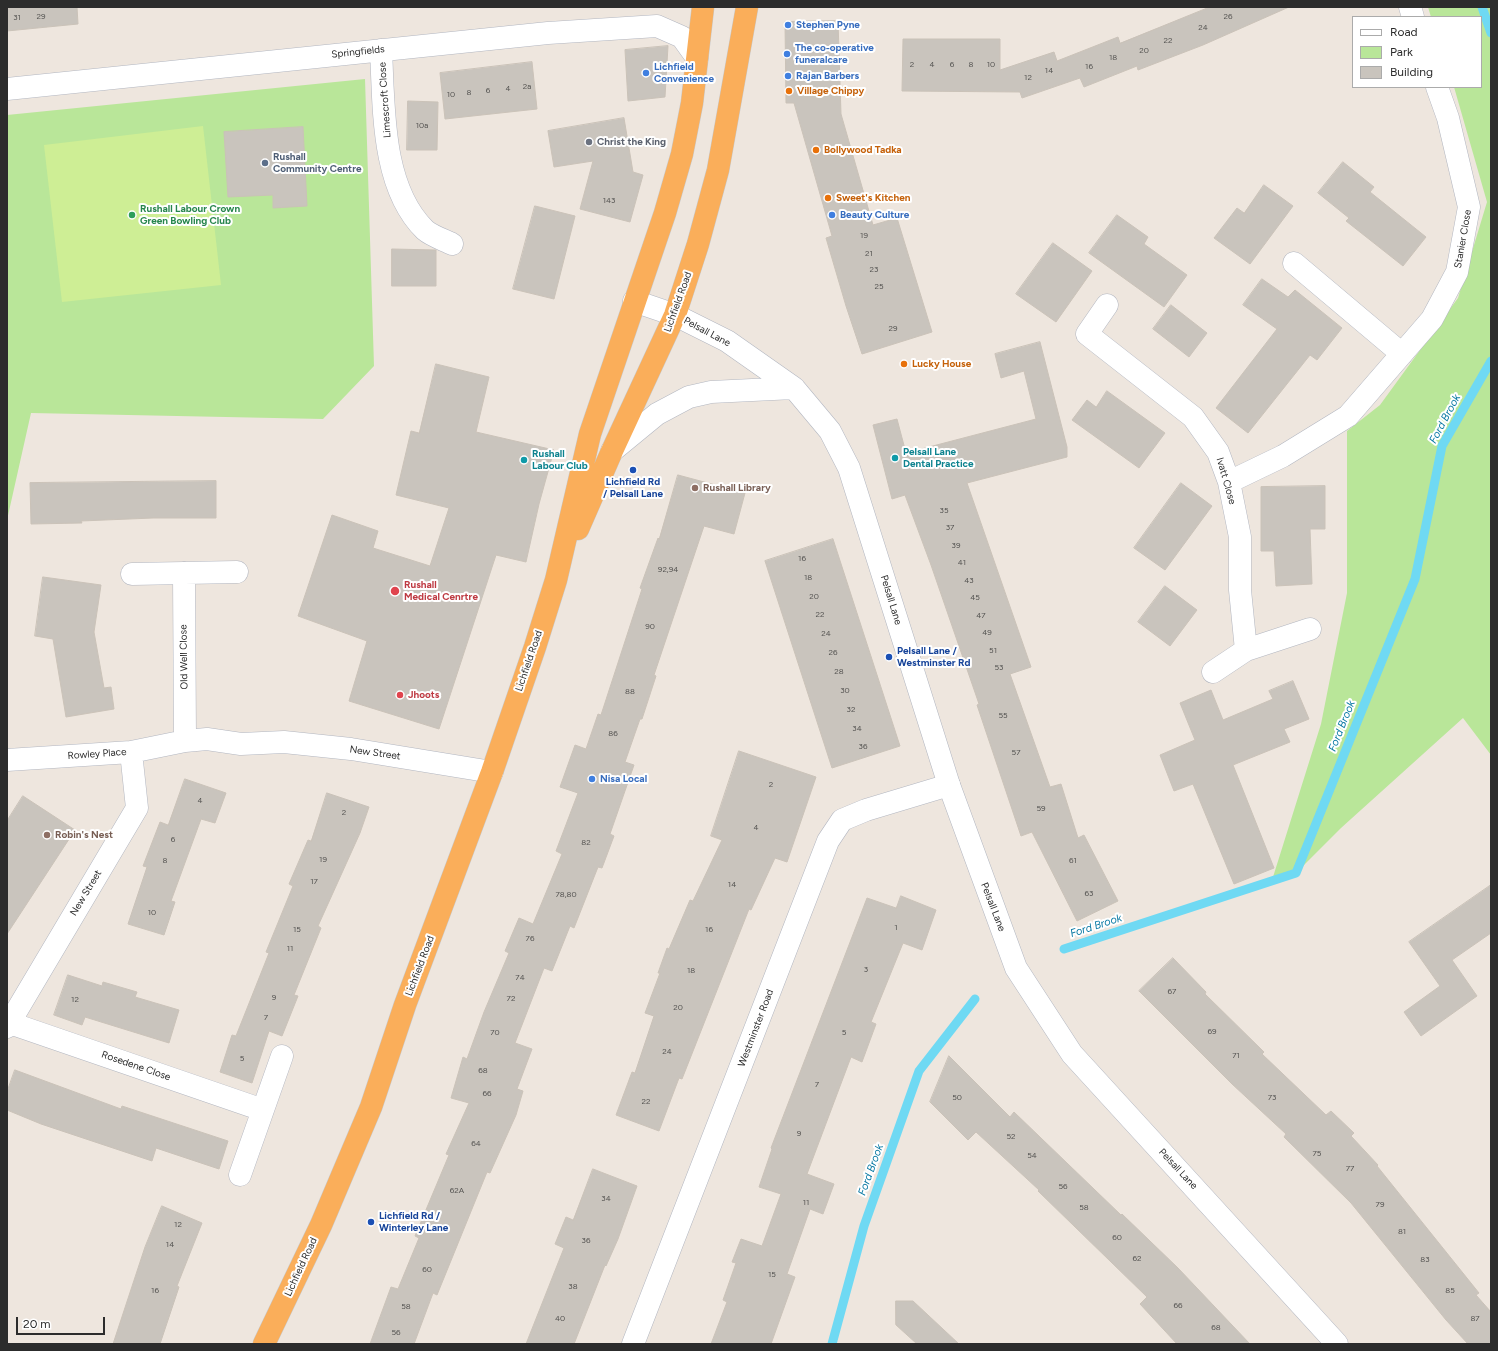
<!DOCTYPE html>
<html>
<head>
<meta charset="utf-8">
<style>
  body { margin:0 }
  #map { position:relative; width:1498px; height:1351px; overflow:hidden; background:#eee6de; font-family:Figtree,sans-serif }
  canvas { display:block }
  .frame { position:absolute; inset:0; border:8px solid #2c2c2c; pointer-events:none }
  .legend { position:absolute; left:1352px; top:16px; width:130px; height:72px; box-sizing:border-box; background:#fff; border:1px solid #ababab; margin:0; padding:5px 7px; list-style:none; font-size:12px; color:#2c2c2c }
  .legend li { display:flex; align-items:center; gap:8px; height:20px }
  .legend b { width:20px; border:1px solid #ababab }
  .scale { position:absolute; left:16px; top:1317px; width:89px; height:18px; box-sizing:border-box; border:2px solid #2c2c2c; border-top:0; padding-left:5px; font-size:12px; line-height:14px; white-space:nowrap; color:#2c2c2c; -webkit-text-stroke:3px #fff; paint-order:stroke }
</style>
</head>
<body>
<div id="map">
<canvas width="1498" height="1351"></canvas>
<div class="frame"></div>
<ul class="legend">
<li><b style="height:5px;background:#fff"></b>Road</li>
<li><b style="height:11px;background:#b9e699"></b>Park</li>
<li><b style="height:11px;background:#c9c4bd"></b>Building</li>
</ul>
<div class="scale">20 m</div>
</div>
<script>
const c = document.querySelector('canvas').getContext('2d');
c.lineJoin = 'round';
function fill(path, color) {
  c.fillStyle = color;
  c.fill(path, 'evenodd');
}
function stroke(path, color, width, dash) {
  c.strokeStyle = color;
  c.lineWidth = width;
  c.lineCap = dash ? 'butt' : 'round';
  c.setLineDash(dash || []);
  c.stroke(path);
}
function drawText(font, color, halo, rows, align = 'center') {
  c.font = font + ' Figtree,sans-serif';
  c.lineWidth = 4;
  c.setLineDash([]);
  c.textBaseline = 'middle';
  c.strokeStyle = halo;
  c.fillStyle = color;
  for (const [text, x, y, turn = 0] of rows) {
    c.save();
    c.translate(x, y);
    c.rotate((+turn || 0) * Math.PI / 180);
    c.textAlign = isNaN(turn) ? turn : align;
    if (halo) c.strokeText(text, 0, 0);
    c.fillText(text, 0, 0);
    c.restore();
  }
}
fill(new Path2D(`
  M1428 7H1491V755L1463 718 1341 828 1296 873 1273 877 1321 724 1347 593V431L1380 405 1458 298 1487 202 1454 87H1481V17H1431ZM1438 467 1419 575 1415 578Z
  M365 79 374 366 323 419 31 413 7 520V115Z`), '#b9e699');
fill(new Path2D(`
  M203 126 221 285 62 302 44 145Z`), '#ceee95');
stroke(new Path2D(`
  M1482 7 1491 33
  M1064 949 1296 873 1415 579 1442 446 1491 361
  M832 1344 864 1226 919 1071 975 999`), '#6fd9f3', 9);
const building = new Path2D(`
  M7 7H77L78 24 7 31Z
  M1210 7H1289L1203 45 1138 70 1137 66 1084 87 1080 78 1022 98 1020 92 902 91 903 39H1000V70L1054 52 1057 61 1118 37 1120 43Z
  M838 21 841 114 873 225 897 218 932 332 862 354 846 306 826 238 832 236 794 103H786L785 22Z
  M668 46 665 97 628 101 625 50Z
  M532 62 537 109 445 119 440 73Z
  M408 101 438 102 437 150H407Z
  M624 118 633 172 643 175 630 222 580 209 593 161 554 167 548 131Z
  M303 127 307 206 273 208V195L228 197 224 132Z
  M1343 162 1374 187 1370 192 1426 237 1403 266 1346 221 1349 218 1318 193Z
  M1264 185 1293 206 1250 264 1214 238 1237 208 1244 213Z
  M535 206 575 216 554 299 513 289Z
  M1117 215 1148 237 1144 244 1187 275 1164 307 1089 253Z
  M1053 243 1092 271 1056 322 1016 294Z
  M392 249 436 250V286H392Z
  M1262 279 1288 297 1295 290 1342 328 1317 360 1310 355 1248 433 1216 408 1277 329 1243 305Z
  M1171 305 1207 333 1189 357 1153 329Z
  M1040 342 1067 447V457L967 483 1031 667 1010 674 1050 787 1061 784 1078 838 1084 835 1118 901 1077 921 1032 832 1021 836 977 705 979 704 931 565 905 495 892 499 873 425 897 419 906 453 1036 419 1024 371 1001 378 995 354Z
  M436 364 489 377 476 432 554 450 539 504 526 562 496 555 439 729 349 701 367 641 298 616 332 515 378 531 373 548 430 566 449 508 396 495 411 431 419 433Z
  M1107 391 1165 433 1139 468 1072 420 1087 400 1096 407Z
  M678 475 745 493 734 534 704 526 654 675 656 676 642 719H640L625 762 634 765 610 834 614 836 602 868 598 867 574 928 570 926 552 971 544 968 515 1043 532 1049 517 1089 523 1091 516 1115 490 1173 487 1172 437 1295 433 1293 414 1344H370L391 1287 398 1289 419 1238 415 1236 449 1155 446 1154 469 1103 451 1098 463 1057 467 1059 484 1012 509 953 505 951 519 918 533 924 562 854 556 851 578 793 560 787 575 745 586 749 598 714 601 715 642 589 640 588 658 538 659 539Z
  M216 481V518H153L81 521 82 523 31 524 30 483Z
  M1181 483 1212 506 1165 570 1134 548Z
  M1325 486V529H1310L1312 584 1276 586 1274 551H1261V487Z
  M833 539 900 746 832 768 765 561Z
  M43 577 101 585 94 632 104 688 111 687 114 709 66 717 53 639 35 636Z
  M1165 586 1197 610 1170 646 1138 622Z
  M1293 681 1309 719 1284 729 1290 742 1233 765 1274 868 1234 884 1193 784 1174 791 1160 755 1195 740 1180 703 1211 690 1223 720 1273 699 1269 691Z
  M739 751 816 777 787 862 775 858 751 910 749 909 682 1079 679 1078 659 1131 616 1115 632 1072 635 1073 654 1016 645 1013 660 973H658L667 948 669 949 690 900 693 901 722 840 711 836Z
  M185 779 226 793 215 823 201 819 171 901 175 902 164 935 128 924 147 867 143 866 160 822 168 825Z
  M327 793 369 807 360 833 318 926 321 928 294 995 298 996 282 1036 269 1031 252 1083 220 1072 232 1035 236 1036 269 953 266 952 293 886 289 884 308 840 311 841Z
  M23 796 75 830 7 934V821Z
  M1491 885V933L1452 960 1477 996 1421 1036 1404 1012 1440 986 1409 942Z
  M901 896 936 910 922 950 903 943 871 1022 876 1024 862 1062 851 1057 807 1174 834 1184 823 1214 810 1209 787 1274 795 1277 771 1344H711L727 1302 723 1300 736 1263 732 1262 741 1239 762 1246 781 1194 759 1187 772 1149 771 1148 867 898 896 908Z
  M1173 958 1206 992 1205 994 1264 1052 1262 1054 1326 1115 1331 1111 1354 1133 1351 1136 1378 1165 1377 1166 1479 1293 1476 1295 1491 1312V1344H1468L1446 1320 1351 1203 1284 1137 1286 1134 1232 1084 1139 991Z
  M68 975 102 986 103 982 137 992 135 997 179 1010 169 1043 85 1017 82 1025 54 1015Z
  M949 1056 1010 1117 1014 1112 1121 1215 1122 1214 1178 1268 1250 1344H1177L1140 1304 1147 1297 1038 1191 1039 1190 976 1132 968 1140 930 1102Z
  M15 1070 121 1109 122 1106 228 1141 219 1169 156 1148 152 1161 41 1124 7 1110V1092Z
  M593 1169 637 1186 618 1239 606 1266 605 1265 574 1344H526L564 1248 555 1244 566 1217 573 1220Z
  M162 1206 202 1223 177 1286 179 1287 160 1344H113L145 1247Z
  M896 1301H913L959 1344H917L896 1325Z`);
fill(building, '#c9c4bd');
stroke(building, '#cac2b8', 1);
const minor = new Path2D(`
  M1410 7 1413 17
  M381 50C384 107 381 187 425 230 432 236 444 240 452 244
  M7 89 548 33 657 26 682 37 697 58
  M1294 263 1402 354
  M1107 305 1087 334 1193 417 1218 452 1229 482 1240 537V590L1246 650
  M1229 482 1283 456 1348 416 1432 319 1457 272 1469 207 1448 118 1437 87
  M184 573 185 741
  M132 574 237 572
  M1213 672 1246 650 1310 629
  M7 760 131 752 185 741 207 739 241 744 284 742 351 749 492 772
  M10 1023 263 1110
  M7 1027 137 808 131 752
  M240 1175 282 1056
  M633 1344 828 841 842 820 866 810 949 785`);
const secondary = new Path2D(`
  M634 301 675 315 727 341 794 388 830 431 849 468 949 785 1016 968 1072 1054 1337 1344
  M612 451 657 414 689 397 711 392 794 388`);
const trunk = new Path2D(`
  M578 529 612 451 675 315 698 244 718 170 747 7
  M264 1344 321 1225 371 1107 405 1005 492 772 535 647 556 580 590 434 665 213 682 154 692 103 703 7`);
stroke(minor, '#b2b6c0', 23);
stroke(secondary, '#b2b6c0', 23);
stroke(trunk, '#c8c8c8', 23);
stroke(minor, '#fff', 22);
stroke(secondary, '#fff', 22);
stroke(trunk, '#faae5a', 22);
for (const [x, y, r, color] of [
  [788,25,4,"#3f7fe0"],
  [787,54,4,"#3f7fe0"],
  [646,73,4,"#3f7fe0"],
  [788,76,4,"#3f7fe0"],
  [789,91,4,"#e8710a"],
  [589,142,4,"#6b7280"],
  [816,150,4,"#e8710a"],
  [265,163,4,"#5c6f8a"],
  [828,198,4,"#e8710a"],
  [132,215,4,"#2e9e5b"],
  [832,215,4,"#3f7fe0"],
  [904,364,4,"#e8710a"],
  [895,458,4,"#0f9aa8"],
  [524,460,4,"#0f9aa8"],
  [633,470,4,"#1a4fb4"],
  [695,488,4,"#8d6e63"],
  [395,591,5,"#e0444e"],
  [889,657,4,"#1a4fb4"],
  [400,695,4,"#e0444e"],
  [592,779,4,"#3f7fe0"],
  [47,835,4,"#8d6e63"],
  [371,1222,4,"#1a4fb4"]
]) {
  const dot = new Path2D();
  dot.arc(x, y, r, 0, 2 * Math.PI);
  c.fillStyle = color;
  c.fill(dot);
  stroke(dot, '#fff', 1.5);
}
drawText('8px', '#535250', null, [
  ["29",41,17],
  ["26",1228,17],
  ["31",17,18],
  ["24",1203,28],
  ["22",1168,41],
  ["20",1144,51],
  ["18",1113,58],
  ["2",912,65],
  ["4",932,65],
  ["6",952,65],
  ["8",971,65],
  ["10",991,65],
  ["16",1089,67],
  ["14",1049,71],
  ["12",1028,78],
  ["2a",527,87],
  ["4",508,89],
  ["6",488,91],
  ["8",469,93],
  ["10",451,95],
  ["10a",422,126],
  ["143",609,201],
  ["19",864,236],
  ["21",869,254],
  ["23",874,270],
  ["25",879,287],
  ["29",893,329],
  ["35",944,511],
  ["37",950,528],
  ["39",956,546],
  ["16",802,559],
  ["41",962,563],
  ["92,94",668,570],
  ["18",808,578],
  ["43",969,581],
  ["20",814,597],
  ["45",975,598],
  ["22",820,615],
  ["47",981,616],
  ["90",650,627],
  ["49",987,633],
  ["24",826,634],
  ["51",993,651],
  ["26",833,653],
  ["53",999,668],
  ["28",839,672],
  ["30",845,691],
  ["88",630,692],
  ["32",851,710],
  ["55",1003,716],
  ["34",857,729],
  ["86",613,734],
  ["36",863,747],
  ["57",1016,753],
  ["2",771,785],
  ["4",200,801],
  ["59",1041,809],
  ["2",344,813],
  ["4",756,828],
  ["6",173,840],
  ["82",586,843],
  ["19",323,860],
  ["8",165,861],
  ["61",1073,861],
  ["17",314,882],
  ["14",732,885],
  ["63",1089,894],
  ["78,80",566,895],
  ["10",152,913],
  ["1",896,928],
  ["15",297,930],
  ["16",709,930],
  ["76",530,939],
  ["11",290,949],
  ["3",866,970],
  ["18",691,971],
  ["74",520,978],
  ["67",1172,992],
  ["9",274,998],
  ["72",511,999],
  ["12",75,1000],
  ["20",678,1008],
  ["7",266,1018],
  ["69",1212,1032],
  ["70",495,1033],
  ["5",844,1033],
  ["24",667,1052],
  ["71",1236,1056],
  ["5",242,1059],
  ["68",483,1071],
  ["7",817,1085],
  ["66",487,1094],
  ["50",957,1098],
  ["73",1272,1098],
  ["22",646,1102],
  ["9",799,1134],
  ["52",1011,1137],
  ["64",476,1144],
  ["75",1317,1154],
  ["54",1032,1156],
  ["77",1350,1169],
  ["56",1063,1187],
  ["62A",457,1191],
  ["34",606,1199],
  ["11",806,1203],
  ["79",1380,1205],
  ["58",1084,1208],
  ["12",178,1225],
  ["81",1402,1232],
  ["60",1117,1238],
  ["36",586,1241],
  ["14",170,1245],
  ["62",1137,1259],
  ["83",1425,1260],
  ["60",427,1270],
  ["15",772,1275],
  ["38",573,1287],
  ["16",155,1291],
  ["85",1450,1291],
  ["66",1178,1306],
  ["58",406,1307],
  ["40",560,1319],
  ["87",1475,1319],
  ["68",1216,1328],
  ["56",396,1333]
]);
drawText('bold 10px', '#366cbe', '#fff', [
  ["Stephen Pyne",796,25],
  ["The co-operative",795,48],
  ["funeralcare",795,60],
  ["Lichfield",654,67],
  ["Convenience",654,79],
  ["Rajan Barbers",796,76],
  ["Beauty Culture",840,215],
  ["Nisa Local",600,779]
], 'left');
drawText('10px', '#2c2c2c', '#fff', [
  ["Springfields",358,52,-6],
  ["Limescroft Close",385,100,-94],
  ["Stanier Close",1463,239,-80],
  ["Lichfield Road",678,302,-70],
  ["Pelsall Lane",707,332,28],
  ["Ivatt Close",1226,481,74],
  ["Pelsall Lane",891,600,73],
  ["Old Well Close",184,657,-91],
  ["Lichfield Road",529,661,-71],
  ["New Street",375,753,8],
  ["Rowley Place",97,754,-4],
  ["New Street",86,893,-59],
  ["Pelsall Lane",993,907,69],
  ["Lichfield Road",420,966,-69],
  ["Westminster Road",756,1028,-69],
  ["Rosedene Close",136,1066,19],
  ["Pelsall Lane",1178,1169,47],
  ["Lichfield Road",301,1267,-65]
]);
drawText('bold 10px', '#c56008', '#fff', [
  ["Village Chippy",797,91],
  ["Bollywood Tadka",824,150],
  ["Sweet's Kitchen",836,198],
  ["Lucky House",912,364]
], 'left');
drawText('bold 10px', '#5b616d', '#fff', [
  ["Christ the King",597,142]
], 'left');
drawText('bold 10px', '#4e5e75', '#fff', [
  ["Rushall",273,157],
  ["Community Centre",273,169]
], 'left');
drawText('bold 10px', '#27864d', '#fff', [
  ["Rushall Labour Crown",140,209],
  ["Green Bowling Club",140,221]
], 'left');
drawText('bold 10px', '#0d838f', '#fff', [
  ["Pelsall Lane",903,452],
  ["Dental Practice",903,464],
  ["Rushall",532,454],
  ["Labour Club",532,466]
], 'left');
drawText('bold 10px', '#164399', '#fff', [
  ["Lichfield Rd",633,482,"center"],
  ["/ Pelsall Lane",633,494,"center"],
  ["Pelsall Lane /",897,651],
  ["Westminster Rd",897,663],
  ["Lichfield Rd /",379,1216],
  ["Winterley Lane",379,1228]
], 'left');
drawText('bold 10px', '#785e54', '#fff', [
  ["Rushall Library",703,488],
  ["Robin's Nest",55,835]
], 'left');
drawText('bold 10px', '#be3a42', '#fff', [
  ["Rushall",404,585],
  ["Medical Cenrtre",404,597],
  ["Jhoots",408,695]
], 'left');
drawText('italic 11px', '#0979a4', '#fff', [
  ["Ford Brook",1445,419,-62],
  ["Ford Brook",1342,726,-68],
  ["Ford Brook",1096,926,-18],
  ["Ford Brook",871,1170,-70]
]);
</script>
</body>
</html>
